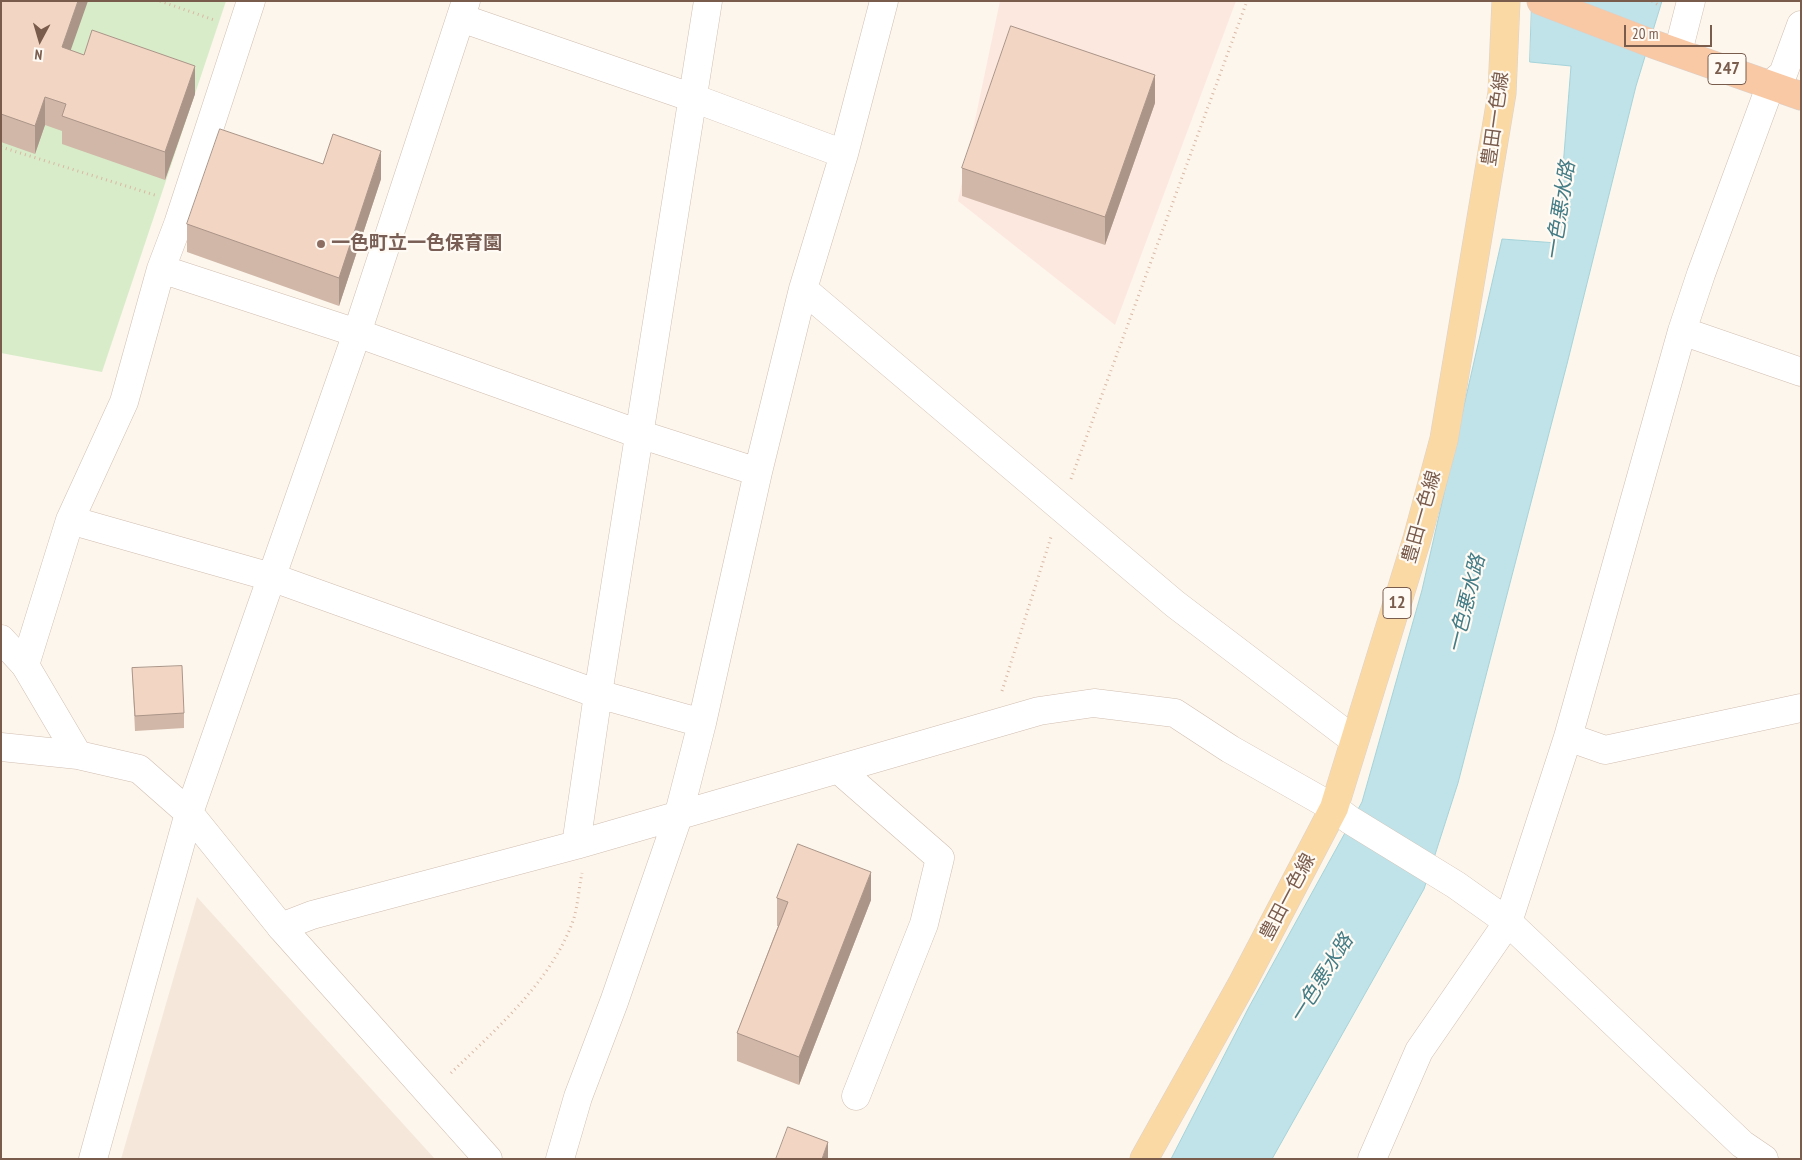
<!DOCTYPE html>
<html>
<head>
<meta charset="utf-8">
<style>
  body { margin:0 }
  #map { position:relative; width:1802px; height:1160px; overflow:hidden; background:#fdf6ec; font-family:"PT Sans Narrow",sans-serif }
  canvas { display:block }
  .frame { position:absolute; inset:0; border:2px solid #7a5c4d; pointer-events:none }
  .north { position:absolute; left:15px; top:15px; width:50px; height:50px; -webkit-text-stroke:4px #fffaf3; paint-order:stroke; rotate:186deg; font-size:14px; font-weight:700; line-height:20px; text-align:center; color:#7a5c4d }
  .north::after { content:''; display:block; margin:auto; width:18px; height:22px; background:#7a5c4d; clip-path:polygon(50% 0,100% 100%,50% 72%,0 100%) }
  .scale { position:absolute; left:1624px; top:25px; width:88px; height:22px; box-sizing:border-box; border:2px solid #7a5c4d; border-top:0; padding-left:6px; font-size:15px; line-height:18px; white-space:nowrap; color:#7a5c4d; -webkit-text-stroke:4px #fffaf3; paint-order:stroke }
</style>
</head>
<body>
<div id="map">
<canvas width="1802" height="1160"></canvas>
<div class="frame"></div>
<div class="north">N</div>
<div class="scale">20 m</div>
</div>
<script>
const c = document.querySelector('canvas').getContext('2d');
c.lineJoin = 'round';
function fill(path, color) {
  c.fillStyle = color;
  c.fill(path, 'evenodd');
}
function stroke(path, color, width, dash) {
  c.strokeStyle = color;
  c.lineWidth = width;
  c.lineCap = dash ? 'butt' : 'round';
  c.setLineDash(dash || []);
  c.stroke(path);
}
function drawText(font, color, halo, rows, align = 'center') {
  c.font = font + ' "PT Sans Narrow","Noto Sans JP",sans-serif';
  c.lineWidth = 4.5;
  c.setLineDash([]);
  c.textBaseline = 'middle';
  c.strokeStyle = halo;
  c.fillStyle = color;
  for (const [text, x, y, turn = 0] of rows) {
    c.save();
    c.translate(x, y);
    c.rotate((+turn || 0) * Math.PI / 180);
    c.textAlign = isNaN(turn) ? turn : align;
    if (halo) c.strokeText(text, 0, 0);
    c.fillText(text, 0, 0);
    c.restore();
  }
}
fill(new Path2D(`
  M197 897 435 1159H121Z`), '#f5e8da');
fill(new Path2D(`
  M1000 1H1236L1115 325 958 201Z`), '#fde8e0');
fill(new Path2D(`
  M1 1H226L102 372 1 353Z`), '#d8ecc9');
const water = new Path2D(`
  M1532 1H1662L1636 86 1567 364 1458 783 1424 889 1272 1159H1171L1249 1007 1362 802 1422 590 1502 239 1557 243 1571 66 1530 62Z`);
fill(water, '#bfe3e8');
stroke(water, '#a5d3da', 1);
const minor = new Path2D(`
  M461 18 693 98 844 154
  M1678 52 1691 1
  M161 269 357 333 639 434 758 472
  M803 289 1175 604 1354 740
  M1682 331 1801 372
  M70 520 271 577 598 694 702 723
  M25 665 70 520 124 402 161 269 178 224 251 1
  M1568 737 1605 750 1801 708
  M838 769 940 858 924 924 856 1096
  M576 845 598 694 708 1
  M281 927 312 915 576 845 1039 711 1094 703 1175 713 1230 749 1334 808 1350 820 1456 885 1508 922 1742 1144 1764 1159
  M560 1159 578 1097 614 1002 678 817 702 723 758 472 803 289 844 154 884 1
  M1372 1159 1419 1051 1508 922 1568 737 1682 331 1701 274 1771 84 1783 74 1801 25`);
const tertiary = new Path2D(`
  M1 639 25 665 78 755 139 769 189 813 281 927 488 1159
  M1 747 78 755
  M93 1159 189 813 357 333 466 1`);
const primary = new Path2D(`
  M1144 1159 1243 982 1334 808 1417 539 1444 439 1502 93 1506 1`);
const trunk = new Path2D(`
  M1541 1 1653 44 1801 96`);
stroke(minor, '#d1beb0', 29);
stroke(tertiary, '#d1beb0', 29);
stroke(primary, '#dad1cd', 29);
stroke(trunk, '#dad1cd', 29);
stroke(new Path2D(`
  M160 1 214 20
  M1652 1 1660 6
  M1 147 158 196
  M1071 479 1247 1
  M1002 691 1051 537
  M451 1073C496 1029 553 980 574 918 578 904 579 887 582 873`), '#d9b8a5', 3, [1, 4]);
stroke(minor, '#fff', 28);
stroke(tertiary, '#fff', 28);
stroke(primary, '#fbd9a5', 28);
stroke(trunk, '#f9c8a4', 28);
fill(new Path2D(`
  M1 1 70 50 195 94 165 180 62 144V131L45 125 35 154 1 142Z
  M1155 103 1105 245 962 196V168Z
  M323 164 381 179 339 306 187 252V224Z
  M132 668 184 713V728L135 731Z
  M777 898 871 900 799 1085 737 1061V1033L778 926H777Z`), '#d1b7a8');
fill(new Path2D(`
  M78 1H88L62 75V47Z
  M195 66V94L165 180V152Z
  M1155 75V103L1105 245V217Z
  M45 97V125L35 154V126Z
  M381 151V179L339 306V278Z
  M871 872V900L799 1085V1057Z
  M828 1142V1159H822Z`), '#aa9588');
const building = new Path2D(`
  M1 1H78L62 47 84 55 92 30 195 66 165 152 62 116 66 104 45 97 35 126 1 114Z
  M1011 26 1155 75 1105 217 962 168Z
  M220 129 323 164 333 134 381 151 339 278 187 224Z
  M182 666 184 713 135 716 132 668Z
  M798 844 871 872 799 1057 737 1033 788 902 777 898Z
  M788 1127 828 1142 822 1159H776Z`);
fill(building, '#f3d5c3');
stroke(building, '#aa9588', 1);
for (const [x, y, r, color] of [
  [321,244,5,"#8d6e63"]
]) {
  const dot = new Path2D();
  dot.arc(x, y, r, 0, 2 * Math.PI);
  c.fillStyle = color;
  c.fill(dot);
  stroke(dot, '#fffaf3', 2);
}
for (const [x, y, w] of [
  [1727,69,38],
  [1397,603,28]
]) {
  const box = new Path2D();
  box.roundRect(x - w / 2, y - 15.5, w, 31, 4);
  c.fillStyle = '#fffaf3';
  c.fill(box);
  stroke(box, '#7a5c4d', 1);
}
drawText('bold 18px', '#7a5c4d', null, [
  ["247",1727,69],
  ["12",1397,603]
]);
drawText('19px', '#7a5c4d', '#fffaf3', [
  ["豊田一色線",1496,119,-82],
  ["豊田一色線",1422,517,-74],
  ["豊田一色線",1288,897,-62]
]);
drawText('bold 19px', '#785e54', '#fffaf3', [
  ["一色町立一色保育園",331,244]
], 'left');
drawText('italic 20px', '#437c86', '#fffaf3', [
  ["一色悪水路",1561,211,-81],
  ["一色悪水路",1467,604,-76],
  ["一色悪水路",1322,979,-58]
]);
</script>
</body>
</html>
